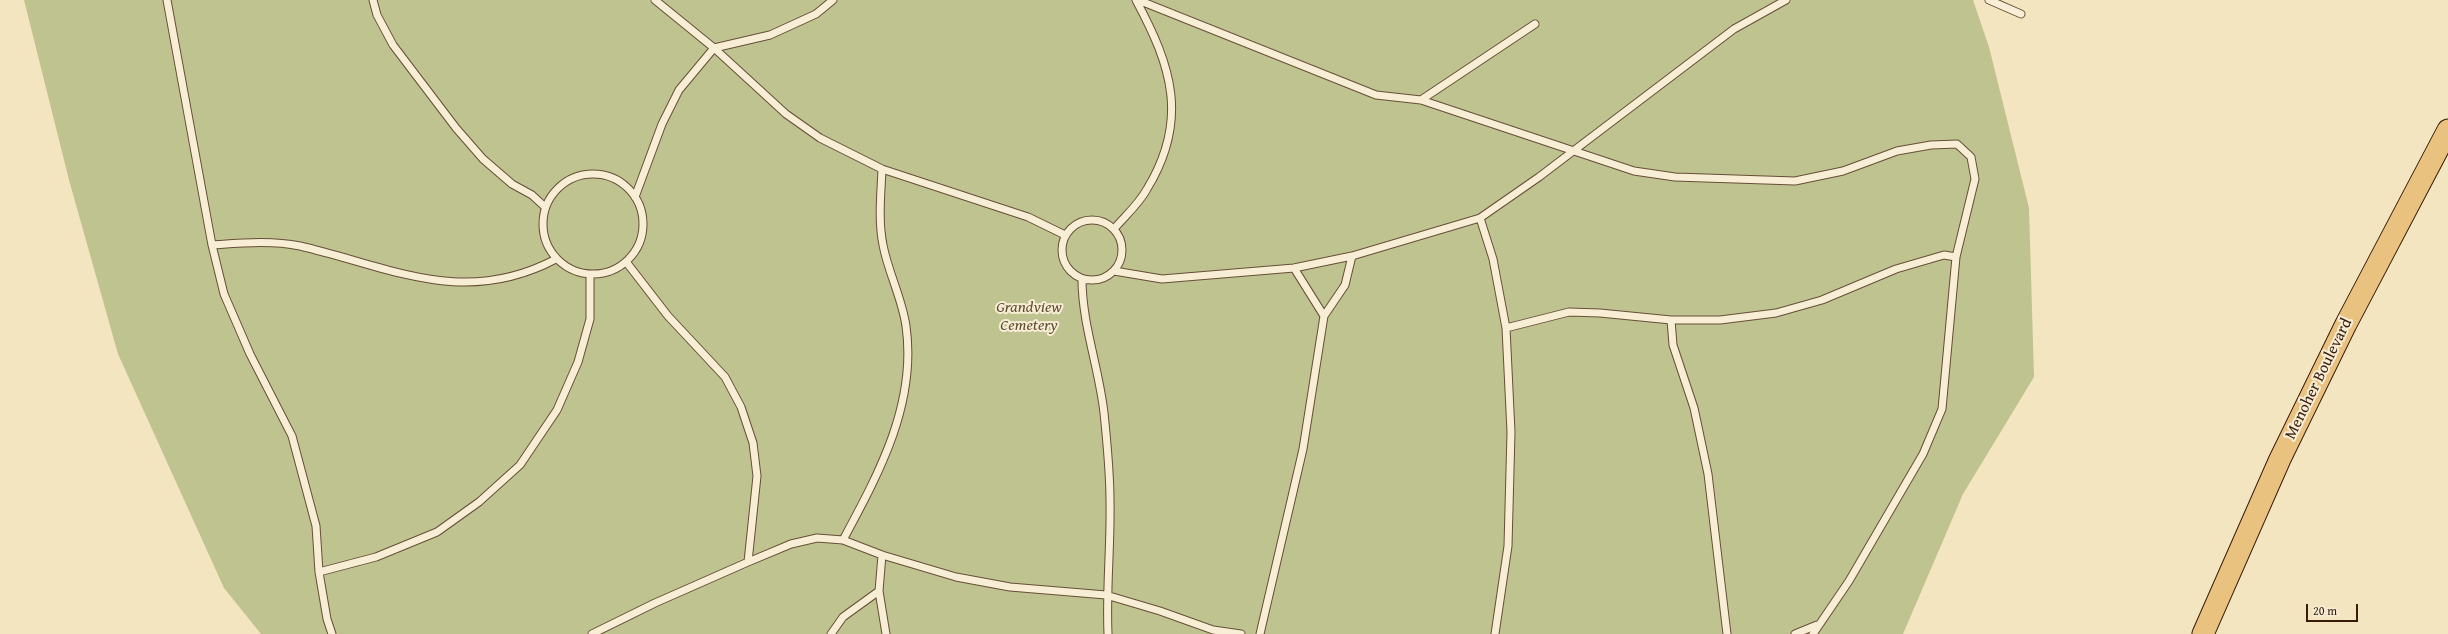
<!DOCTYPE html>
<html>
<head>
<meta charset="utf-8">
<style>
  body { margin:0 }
  #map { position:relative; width:2448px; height:634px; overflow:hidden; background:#f3e5bf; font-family:"Gentium Book Plus",serif }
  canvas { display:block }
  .scale { position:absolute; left:2306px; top:604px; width:52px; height:18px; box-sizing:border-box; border:2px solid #381b0a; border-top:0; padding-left:5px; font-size:12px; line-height:14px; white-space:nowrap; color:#381b0a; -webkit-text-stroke:3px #f7eed5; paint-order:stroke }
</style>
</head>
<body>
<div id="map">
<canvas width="2448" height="634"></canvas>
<div class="scale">20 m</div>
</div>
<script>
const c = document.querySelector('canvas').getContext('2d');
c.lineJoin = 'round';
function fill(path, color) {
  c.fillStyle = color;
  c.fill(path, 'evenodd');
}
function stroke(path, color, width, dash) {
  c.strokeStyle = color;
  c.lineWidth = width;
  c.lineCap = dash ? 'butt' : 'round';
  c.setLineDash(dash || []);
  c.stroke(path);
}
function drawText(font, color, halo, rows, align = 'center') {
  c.font = font + ' "Gentium Book Plus",serif';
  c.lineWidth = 4;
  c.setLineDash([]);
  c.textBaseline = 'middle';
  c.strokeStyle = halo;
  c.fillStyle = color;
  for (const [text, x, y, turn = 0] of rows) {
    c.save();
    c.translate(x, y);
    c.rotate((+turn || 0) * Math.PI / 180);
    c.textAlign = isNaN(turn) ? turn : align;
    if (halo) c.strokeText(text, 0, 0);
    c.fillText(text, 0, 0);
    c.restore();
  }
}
fill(new Path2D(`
  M24 0H1973L1989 47 2029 208 2034 377 1963 494 1903 634H261L224 588 118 354 69 180Z`), '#bec390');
const lane = new Path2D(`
  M167 0 212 245 224 294 250 354 292 436 316 526 319 572 327 619 332 634
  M373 0 377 15 393 45 456 128 483 159 512 184 532 195 545 207
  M655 0 714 48 786 114 820 138 882 169 1028 217 1065 235
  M1138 0 1376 95 1421 100 1634 171 1675 177 1795 181 1843 171 1897 151 1931 145 1957 144 1971 157 1975 179 1956 257 1942 409 1923 454 1849 581 1813 634
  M1989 0 2021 14
  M1421 100 1535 24
  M543 224a50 50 0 1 1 100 0a50 50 0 1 1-100 0Z
  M635 197 662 124 679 90 714 48 770 35 816 14 833 0
  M1480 218 1493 259 1506 328 1511 432 1508 546 1495 634
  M1062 250a30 30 0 1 1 60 0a30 30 0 1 1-60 0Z
  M1114 229C1125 216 1139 204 1147 189 1189 120 1172 67 1136 0
  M212 245C241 243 271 240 300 246 391 267 463 308 556 259
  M627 263 668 316 725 377 741 407 753 443 757 476 748 562
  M1294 268 1324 316
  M1114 271 1162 279 1294 268 1352 256 1480 218 1539 177 1734 29 1786 0
  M1082 279C1082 324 1099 368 1104 413 1107 442 1110 472 1110 501 1111 545 1106 589 1108 634
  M1671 320 1673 345 1694 408 1708 474 1727 634
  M1506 328 1569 312 1600 313 1671 320H1720L1776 313 1822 300 1896 269 1944 255 1956 257
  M843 540C879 473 917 404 906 326 902 298 888 272 883 245 878 220 881 194 882 169
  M882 555 879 591 886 634
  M319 572 376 557 437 532 479 502 520 465 557 410 578 362 590 319V274
  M592 634 655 603 748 562 791 544 817 538 843 540 882 555 956 577 1010 587 1106 595 1160 611 1213 630 1241 634
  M831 634 843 617 879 591
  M1260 634 1303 449 1324 316 1345 285 1352 256
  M1795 634 1817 625`);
const primary = new Path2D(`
  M2203 634 2280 459 2346 324 2448 130`);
stroke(lane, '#674e37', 9);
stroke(primary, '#381b0a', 23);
stroke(lane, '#f7eed5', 7);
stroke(primary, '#eac280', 21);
drawText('italic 16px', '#604d32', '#f7eed5', [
  ["Grandview",1029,308],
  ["Cemetery",1029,326]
]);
drawText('16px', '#381b0a', '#f7eed5', [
  ["Menoher Boulevard",2319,379,-64]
]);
</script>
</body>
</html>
